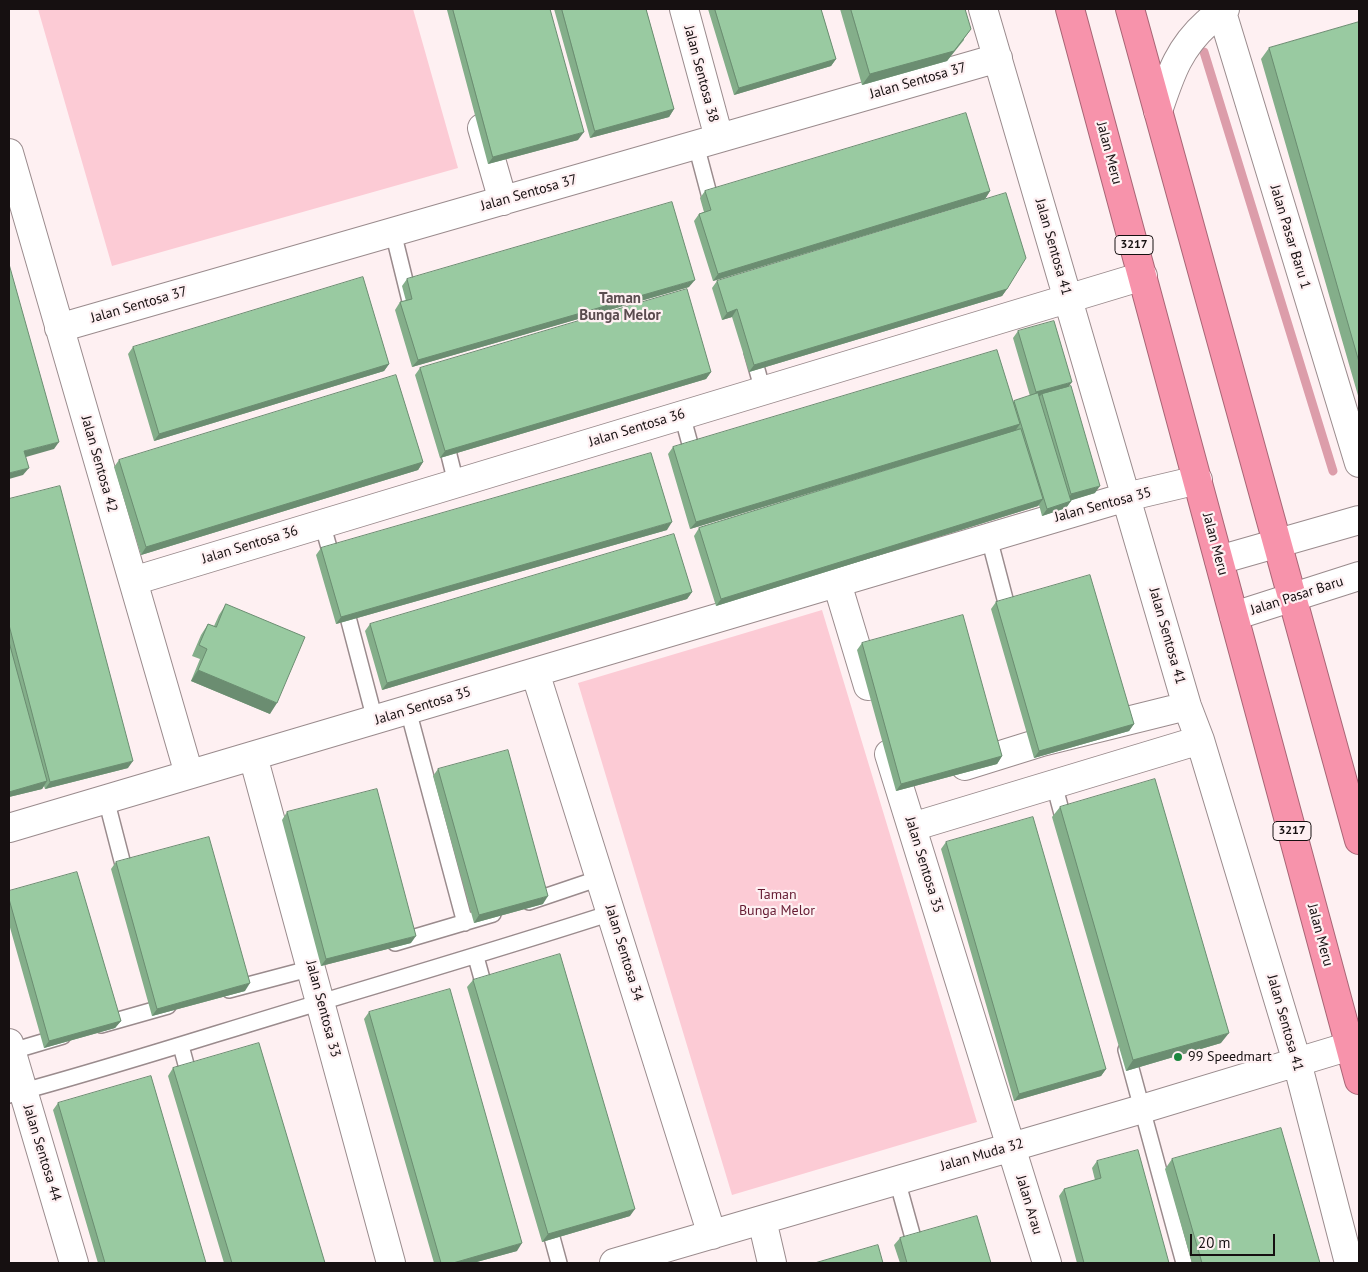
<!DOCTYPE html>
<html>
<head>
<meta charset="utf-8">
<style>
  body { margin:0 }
  #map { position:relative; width:1368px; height:1272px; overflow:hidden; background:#fef0f2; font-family:"PT Sans",sans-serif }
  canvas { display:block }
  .frame { position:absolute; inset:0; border:10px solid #161011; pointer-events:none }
  .scale { position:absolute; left:1190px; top:1234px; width:85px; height:22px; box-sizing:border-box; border:2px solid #161011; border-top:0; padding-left:6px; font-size:15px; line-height:18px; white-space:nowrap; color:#161011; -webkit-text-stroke:4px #fef0f2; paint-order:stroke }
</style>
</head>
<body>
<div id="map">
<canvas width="1368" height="1272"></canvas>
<div class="frame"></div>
<div class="scale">20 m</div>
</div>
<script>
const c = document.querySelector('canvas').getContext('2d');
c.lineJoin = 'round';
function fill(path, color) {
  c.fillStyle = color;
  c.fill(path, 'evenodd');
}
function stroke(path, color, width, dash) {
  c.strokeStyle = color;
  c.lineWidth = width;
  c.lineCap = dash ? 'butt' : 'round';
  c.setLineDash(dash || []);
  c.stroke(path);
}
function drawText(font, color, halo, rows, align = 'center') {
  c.font = font + ' "PT Sans",sans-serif';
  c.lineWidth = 4.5;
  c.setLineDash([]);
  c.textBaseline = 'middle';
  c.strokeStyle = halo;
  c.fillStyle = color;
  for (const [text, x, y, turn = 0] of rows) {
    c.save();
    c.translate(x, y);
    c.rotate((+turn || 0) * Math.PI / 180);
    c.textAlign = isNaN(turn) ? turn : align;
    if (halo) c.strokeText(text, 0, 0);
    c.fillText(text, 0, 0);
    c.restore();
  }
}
fill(new Path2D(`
  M38 9H413L458 168 112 266Z
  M822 610 977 1122 732 1195 578 683Z`), '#fccbd5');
stroke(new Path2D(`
  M1204 52 1333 471`), '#dc9daa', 9);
const lane = new Path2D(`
  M696 145 713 209
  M393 232 410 301
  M752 352 763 391
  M682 415 695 462
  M444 435 456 483
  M322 523 334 565
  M989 538 1010 618
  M344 602 375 720
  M408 710 465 923
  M1054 784 1065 825
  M106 799 127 880
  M529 902 600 878
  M395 943 493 914
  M476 957 487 997
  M229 990 316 967
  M101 1025 168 1006
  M181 1046 191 1083
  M1126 1050 1184 1263
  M9 1052 63 1036
  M9 1095C114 1067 217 1033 321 1002 418 973 515 944 611 913
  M897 1180 920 1263
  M547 1219 559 1263`);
const street = new Path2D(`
  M684 9 719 138
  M983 9 1187 706 1200 740 1297 1062 1349 1263
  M1221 9 1359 463
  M1158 111C1170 76 1178 49 1207 23 1213 18 1218 12 1225 9
  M482 128 503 201
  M9 153 189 774
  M59 328 998 58
  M1219 560 1359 520
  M133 581 1143 276
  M837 583 868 686
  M1234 616 1359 576
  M535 672 712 1235
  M889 754 1047 1263
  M253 756 391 1263
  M965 766 1042 742 1187 706
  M912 827 1200 740
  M9 828 1126 497 1198 480
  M9 1043 74 1263
  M762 1220 772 1263
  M614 1263 1142 1109 1350 1046`);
const highway = new Path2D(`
  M1070 9 1359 1080
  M1130 9 1359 840`);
stroke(lane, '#9a8b8d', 18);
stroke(street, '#9a8b8d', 30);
stroke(highway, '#a86575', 30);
stroke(lane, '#fff', 15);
stroke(street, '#fff', 28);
stroke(highway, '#f793ab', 28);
fill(new Path2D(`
  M447 9H550L578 140 488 164 447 10Z
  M554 9H646L674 109 669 117 590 138Z
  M708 9H821L836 59 831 66 734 95Z
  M840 9H965L964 40 947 61 862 85Z
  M1359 22V399L1261 59 1269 48Z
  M705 191H990L985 199 713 281 694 221 699 214 704 212 700 198Z
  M407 279 689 287 412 367 395 310 400 302 406 301 402 286Z
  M717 281 1007 289 1002 296 749 372 732 317 722 320 712 288Z
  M1018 331 1068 387 1095 493 1071 500 1066 508 1042 516 1039 505 1038 506 716 606 694 536 699 528 982 441 690 529 668 454 673 447 1013 402 1014 401 1030 396 1013 338Z
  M133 347 389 364 384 371 154 441 128 354Z
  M420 368 711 372 706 379 440 458 415 375Z
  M119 460 423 462 418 470 141 555 114 467Z
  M9 499 128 768 45 789 44 786 42 789 9 797Z
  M667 530 336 624 316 555 321 548Z
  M692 592 687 599 382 690 365 631 370 624Z
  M996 602 1134 724 1129 731 1034 758 991 609Z
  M226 604 270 714 191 681 200 659 192 656 201 635 208 624 214 626 219 615Z
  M862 643 1002 756 997 764 896 791 857 650Z
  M438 769 543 904 474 923 433 776Z
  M1060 807 1221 1043 1126 1071 1052 817Z
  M287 812 411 943 321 966 282 820Z
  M946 842 1106 1069 1101 1076 1014 1101 941 849Z
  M116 862 245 991 152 1016 111 869Z
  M9 891 121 1021 115 1028 44 1048 9 924Z
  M473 980 630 1216 542 1242 467 987Z
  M369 1012 517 1251 473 1263H434L364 1019Z
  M173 1068 325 1263H224L168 1076Z
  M58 1103 206 1263H98L53 1110Z
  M1172 1159 1320 1263H1192L1165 1169Z
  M1097 1161 1169 1263H1077L1059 1196 1064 1189 1095 1180 1092 1168Z
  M900 1238 991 1263H900L894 1245Z`), '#84ae8a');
fill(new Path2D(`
  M971 29 947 61 862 85 870 74Z
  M836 59 831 66 734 95 739 88Z
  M674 109 669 117 590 138 595 131Z
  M584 132 578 140 488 164 493 157Z
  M990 191 985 199 713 281 718 274Z
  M695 280 689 287 412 367 418 360Z
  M1007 289 1002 296 749 372 754 365Z
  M737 309 732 317 722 320 727 313Z
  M389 364 384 371 154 441 159 434Z
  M711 372 706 379 440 458 445 451Z
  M1072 382 1067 389 1042 394 1040 396 1031 399 1036 392Z
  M1020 424 1015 431 690 529 696 522Z
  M59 442 54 449 19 459 24 451Z
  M423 462 418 470 141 555 146 547Z
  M29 468 23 475 9 479V473Z
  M1100 486 1095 493 1066 502 1071 494Z
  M1043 499 1038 506 716 606 721 599Z
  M1071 501 1066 508 1042 516 1047 509Z
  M672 522 667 530 336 624 341 617Z
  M692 592 687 599 382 690 387 683Z
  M198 670 277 703 270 714 191 681Z
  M1134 724 1129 731 1034 758 1039 751Z
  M1002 756 997 764 896 791 901 784Z
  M133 761 128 768 45 789 50 782Z
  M47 781 42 789 9 797V792Z
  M548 896 543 904 474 923 479 915Z
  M416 936 411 943 321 966 326 959Z
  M250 983 245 991 152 1016 157 1009Z
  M121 1021 115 1028 44 1048 49 1041Z
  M1229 1033 1221 1043 1126 1071 1133 1060Z
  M1106 1069 1101 1076 1014 1101 1019 1094Z
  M635 1209 630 1216 542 1242 548 1234Z
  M522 1243 517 1251 473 1263H453Z`), '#6b8d71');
const building = new Path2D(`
  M453 9H550L584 132 493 157Z
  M562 9H646L674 109 595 131Z
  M715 9H821L836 59 739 88Z
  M851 9H965L971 29 954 51 870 74Z
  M1359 22V362L1269 48Z
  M966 113 990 191 718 274 699 214 711 210 705 191Z
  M1006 193 1026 258 1007 289 754 365 737 309 727 313 717 281Z
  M672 202 695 280 418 360 400 302 412 299 407 279Z
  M9 264 59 442 24 451 29 468 9 473Z
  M363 277 389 364 159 434 133 347Z
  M687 289 711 372 445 451 420 368Z
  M1054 321 1072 382 1036 392 1018 331Z
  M997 350 1020 424 696 522 673 447Z
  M396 375 423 462 146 547 119 460Z
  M1071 386 1100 486 1071 494 1042 394Z
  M1038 393 1071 501 1047 509 1014 401Z
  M1021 429 1043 499 721 599 699 528Z
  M651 453 672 522 341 617 321 548Z
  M60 486 133 761 50 782 9 625V499Z
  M674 534 692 592 387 683 370 624Z
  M1090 575 1134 724 1039 751 996 602Z
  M226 604 305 637 277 703 198 670 207 649 199 645 208 624 216 627Z
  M963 615 1002 756 901 784 862 643Z
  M9 642 47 781 9 792Z
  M508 750 548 896 479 915 438 769Z
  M1155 779 1229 1033 1133 1060 1060 807Z
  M377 789 416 936 326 959 287 812Z
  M1033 817 1106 1069 1019 1094 946 842Z
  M209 837 250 983 157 1009 116 862Z
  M77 872 121 1021 49 1041 9 899V891Z
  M560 954 635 1209 548 1234 473 980Z
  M450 989 522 1243 453 1263H441L369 1012Z
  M259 1043 325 1263H232L173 1068Z
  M151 1076 206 1263H105L58 1103Z
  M1281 1128 1320 1263H1202L1172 1159Z
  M1138 1150 1169 1263H1084L1064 1189 1101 1178 1097 1161Z
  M977 1216 991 1263H907L900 1238Z
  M878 1245 883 1263H815Z`);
fill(building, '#99caa1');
stroke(building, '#6b8d71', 1);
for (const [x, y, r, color] of [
  [1178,1057,5,"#1c873e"]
]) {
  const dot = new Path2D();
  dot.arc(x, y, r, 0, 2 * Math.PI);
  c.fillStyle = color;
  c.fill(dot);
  stroke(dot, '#fef0f2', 2);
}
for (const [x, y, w] of [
  [1134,245,38],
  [1292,831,38]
]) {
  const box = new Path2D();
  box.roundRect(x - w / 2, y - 9.5, w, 19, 4);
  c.fillStyle = '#fef0f2';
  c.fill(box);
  stroke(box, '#161011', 1);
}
drawText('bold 12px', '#161011', null, [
  ["3217",1134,245],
  ["3217",1292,831]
]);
drawText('14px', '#161011', '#fef0f2', [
  ["Jalan Sentosa 38",701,74,75],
  ["Jalan Sentosa 37",918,81,-16],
  ["Jalan Meru",1109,153,75],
  ["Jalan Sentosa 37",529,193,-16],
  ["Jalan Pasar Baru 1",1290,237,73],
  ["Jalan Sentosa 41",1053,247,74],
  ["Jalan Sentosa 37",139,305,-16],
  ["Jalan Sentosa 36",637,428,-17],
  ["Jalan Sentosa 42",99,464,74],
  ["Jalan Sentosa 35",1103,505,-15],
  ["Jalan Meru",1215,544,75],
  ["Jalan Sentosa 36",250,545,-17],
  ["Jalan Pasar Baru",1297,596,-18],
  ["Jalan Sentosa 41",1167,636,74],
  ["Jalan Sentosa 35",423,706,-17],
  ["Jalan Sentosa 35",924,865,73],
  ["Jalan Meru",1320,935,75],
  ["Jalan Sentosa 34",624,953,73],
  ["Jalan Sentosa 33",323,1009,75],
  ["Jalan Sentosa 41",1285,1023,74],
  ["Jalan Sentosa 44",42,1153,73],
  ["Jalan Muda 32",982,1155,-16],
  ["Jalan Arau",1029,1205,73]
]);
drawText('14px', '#651b32', '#fef0f2', [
  ["Taman",777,895],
  ["Bunga Melor",777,911]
]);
drawText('14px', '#161011', '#fef0f2', [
  ["99 Speedmart",1188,1057]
], 'left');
drawText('bold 15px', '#5a4c4f', '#fef0f2', [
  ["Taman",620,299],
  ["Bunga Melor",620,316]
]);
</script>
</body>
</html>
